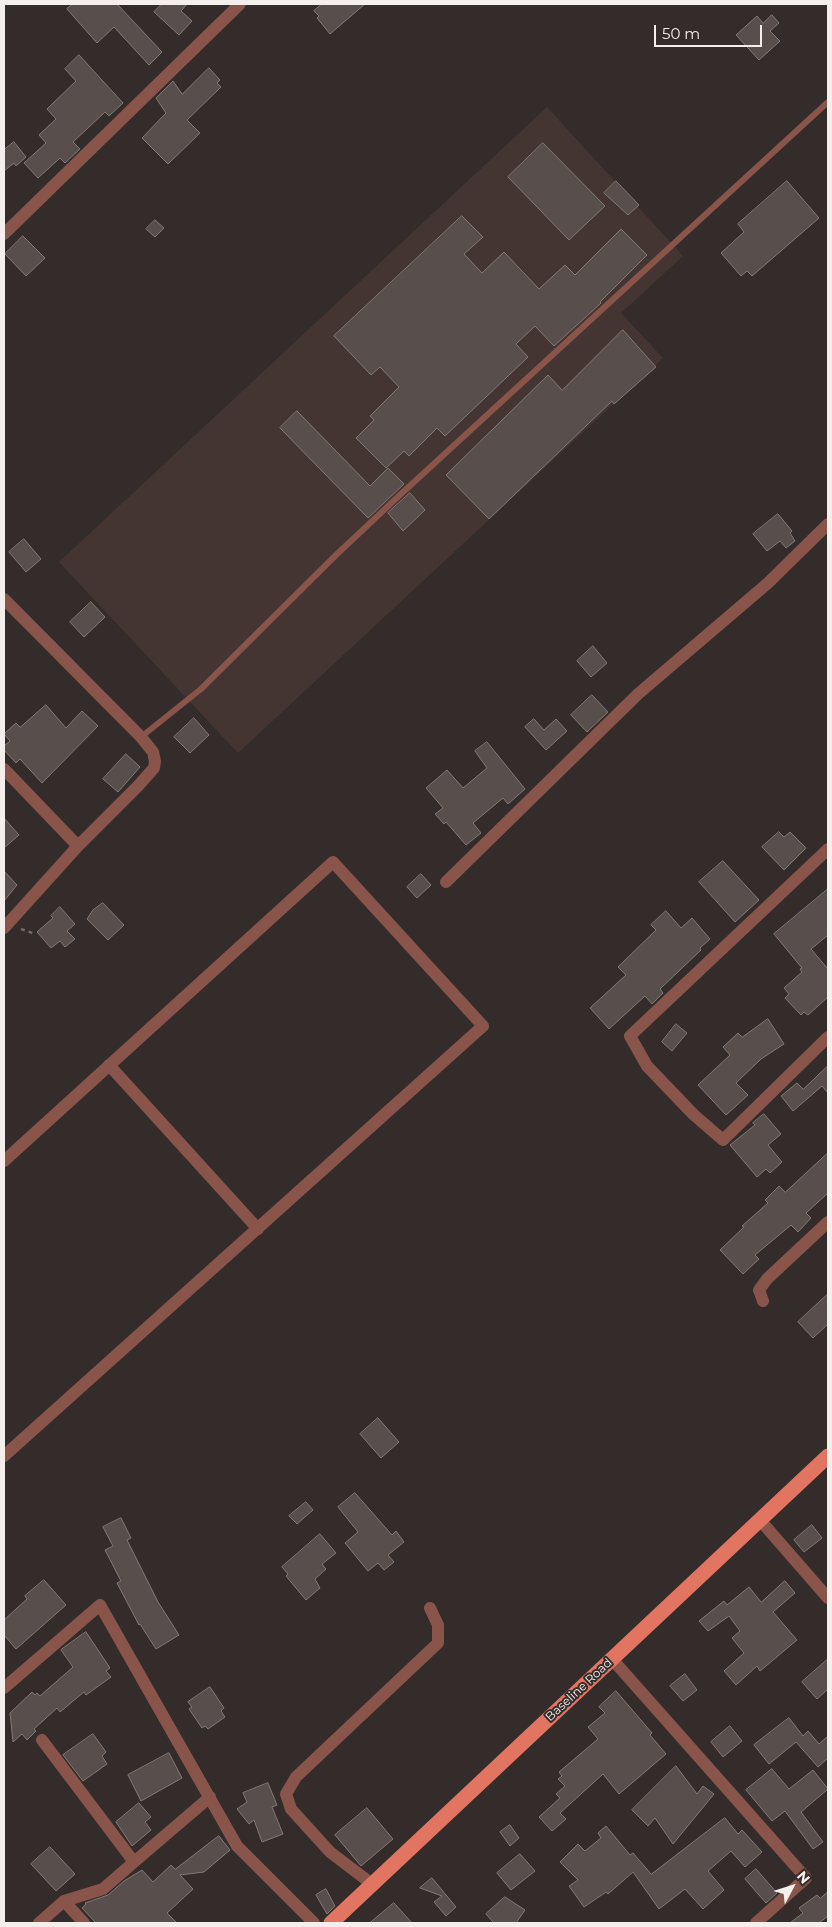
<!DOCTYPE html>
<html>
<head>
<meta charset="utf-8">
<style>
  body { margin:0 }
  #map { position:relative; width:832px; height:1927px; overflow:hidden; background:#342c2a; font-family:Montserrat,sans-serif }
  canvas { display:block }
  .frame { position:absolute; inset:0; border:5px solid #f4eeed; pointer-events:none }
  .north { position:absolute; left:767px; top:1862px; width:50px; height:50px; -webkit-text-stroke:4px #342c2a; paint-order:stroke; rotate:50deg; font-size:14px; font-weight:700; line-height:20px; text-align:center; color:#f4eeed }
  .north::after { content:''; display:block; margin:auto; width:18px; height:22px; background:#f4eeed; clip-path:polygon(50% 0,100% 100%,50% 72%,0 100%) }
  .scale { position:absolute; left:654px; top:25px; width:108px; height:22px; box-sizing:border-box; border:2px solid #f4eeed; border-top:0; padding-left:6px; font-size:15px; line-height:18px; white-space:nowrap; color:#f4eeed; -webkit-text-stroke:4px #342c2a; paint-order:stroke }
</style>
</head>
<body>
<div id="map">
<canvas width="832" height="1927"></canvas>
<div class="frame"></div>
<div class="north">N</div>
<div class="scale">50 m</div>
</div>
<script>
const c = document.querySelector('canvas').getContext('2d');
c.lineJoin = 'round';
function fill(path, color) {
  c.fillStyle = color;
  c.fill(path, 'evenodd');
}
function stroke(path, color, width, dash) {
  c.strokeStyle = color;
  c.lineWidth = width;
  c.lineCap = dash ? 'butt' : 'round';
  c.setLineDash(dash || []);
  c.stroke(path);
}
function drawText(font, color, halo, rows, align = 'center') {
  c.font = font + ' Montserrat,sans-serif';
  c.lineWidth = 4;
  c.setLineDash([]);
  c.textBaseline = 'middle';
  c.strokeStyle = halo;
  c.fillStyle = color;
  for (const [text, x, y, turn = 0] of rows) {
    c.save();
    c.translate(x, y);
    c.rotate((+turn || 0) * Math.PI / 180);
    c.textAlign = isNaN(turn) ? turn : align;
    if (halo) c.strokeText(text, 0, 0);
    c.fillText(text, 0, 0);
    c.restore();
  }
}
fill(new Path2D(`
  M547 107 683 256 621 313 663 358 238 753 59 562Z`), '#443532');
const building = new Path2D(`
  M73 4H117L162 52 149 65 114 27 97 43 67 9Z
  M162 4H187L181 11 192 21 179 35 154 12Z
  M322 4H365L330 34 317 18 319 16 314 11Z
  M772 15 779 23 770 31 780 41 759 60 736 35 757 16 763 23Z
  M79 55 123 103 109 116 105 112 73 142 80 149 65 163 60 158 38 178 24 163 46 143 39 135 56 119 47 109 76 81 65 69Z
  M209 68 220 80 217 83 221 87 187 120 200 133 168 164 142 138 166 113 156 98 173 81 182 94Z
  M14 142 26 157 16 166 14 163 4 171V150Z
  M543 143 605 206 569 240 508 177Z
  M616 181 639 205 628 215 604 193Z
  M787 181 819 218 752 276 747 271 741 276 721 253 744 232 738 224Z
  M462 216 483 237 464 254 482 273 504 252 539 289 565 265 575 275 621 229 647 255 600 302 601 303 554 346 535 326 516 344 528 357 445 436 437 428 409 456 404 451 386 468 356 438 374 420 370 416 399 387 380 367 371 375 334 336Z
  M155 220 164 228 155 237 146 229Z
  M23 236 45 258 26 276 5 254Z
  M623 330 656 367 614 404 612 401 489 519 446 475 548 375 562 390Z
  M297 411 370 486 388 468 404 484 368 518 280 428Z
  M410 493 425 510 403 531 388 513Z
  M778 514 792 531 790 533 795 541 786 548 780 541 767 551 753 534Z
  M24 539 41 559 26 572 9 552Z
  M91 602 105 617 84 637 70 622Z
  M593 646 607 663 591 677 577 661Z
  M592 695 608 712 587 732 571 715Z
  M46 705 66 728 82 711 98 726 42 783 20 759 16 763 4 750V746L10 741 4 734 16 723 20 727Z
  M194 718 209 735 190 753 174 737Z
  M534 719 544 730 556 719 567 731 546 750 525 727Z
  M487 742 525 789 508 804 503 798 473 823 481 833 466 845 446 822 444 824 435 814 443 808 426 788 447 770 463 788 487 768 475 751Z
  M126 754 140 767 118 792 103 779Z
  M4 818 19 835 4 848Z
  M779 832 784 837 790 832 806 848 784 870 762 847Z
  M723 861 759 900 735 922 699 882Z
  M4 871 17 885 4 901Z
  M421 874 431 885 417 898 407 887Z
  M828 889V935L811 949 828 969V997L808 1015 804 1012 801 1015 785 998 789 994 784 988 802 972 800 969 802 968 774 934Z
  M103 903 124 925 108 940 87 919 93 910Z
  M60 907 75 924 67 931 75 939 65 947 60 941 51 948 37 932 53 918 51 916Z
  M666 911 681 928 692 918 710 939 700 948 701 950 660 989 663 993 652 1004 645 996 609 1029 590 1008 626 975 618 967 656 930 651 925Z
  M768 1019 784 1044 761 1059 736 1083 748 1095 726 1115 698 1085 730 1055 723 1047 738 1033 742 1037Z
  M676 1024 687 1033 672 1051 662 1042Z
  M828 1066V1093L822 1086 793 1111 781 1096 797 1083 803 1089Z
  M764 1114 781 1134 768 1145 782 1162 770 1173 766 1169 757 1177 730 1145 755 1125 753 1123Z
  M828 1153V1193L806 1213 811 1218 798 1232 791 1225 755 1255 759 1259 743 1274 720 1250 744 1227 742 1226 768 1203 765 1200 779 1186 785 1192Z
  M828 1294V1324L813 1338 798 1322Z
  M378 1418 399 1442 381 1458 360 1434Z
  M355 1493 392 1535 396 1531 404 1542 388 1555 394 1562 384 1570 378 1563 368 1571 345 1543 358 1532 338 1507Z
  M306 1502 313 1510 297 1524 289 1516Z
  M121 1518 131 1538 127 1540 158 1602 179 1635 156 1649 140 1624 139 1625 117 1583 121 1581 105 1550 113 1546 103 1527Z
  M812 1525 822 1538 804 1552 794 1540Z
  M320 1534 336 1553 322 1564 326 1569 315 1579 320 1588 306 1600 286 1576 288 1574 282 1567Z
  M44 1580 66 1605 16 1649 4 1635V1620L27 1599 25 1596Z
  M785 1581 795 1593 773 1612 797 1640 760 1671 757 1666 736 1685 724 1671 744 1653 732 1638 740 1631 729 1616 708 1631 699 1621 724 1601 727 1605 749 1587 761 1602Z
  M86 1632 110 1668 106 1671 111 1677 86 1695 84 1692 60 1712 57 1708 34 1729 36 1731 27 1740 22 1734 13 1742 10 1713 32 1692 35 1695 37 1693 40 1696 73 1667 61 1650Z
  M828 1659V1689L817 1699 802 1682Z
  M685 1674 697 1690 683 1701 670 1686Z
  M210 1687 224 1708 221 1711 225 1717 208 1729 205 1726 202 1728 189 1709 192 1707 188 1702Z
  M616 1691 652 1733 650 1735 666 1754 619 1794 603 1774 560 1813 566 1819 552 1831 539 1817 560 1798 556 1794 565 1786 558 1779 562 1776 559 1772 598 1739 588 1727 605 1713 599 1707Z
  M789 1718 803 1736 808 1731 819 1744 828 1736V1758L818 1767 796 1742 769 1764 754 1745Z
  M730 1726 742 1741 723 1757 711 1742Z
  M93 1734 106 1752 102 1756 107 1764 83 1781 63 1755Z
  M169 1753 182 1778 141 1801 128 1775Z
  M676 1766 697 1794 703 1786 714 1794 673 1844 655 1818 648 1826 632 1810Z
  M772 1769 789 1789 813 1770 828 1789 801 1812 823 1842 813 1849 785 1811 772 1821 746 1790Z
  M268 1783 277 1805 272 1807 283 1834 262 1842 254 1820 249 1824 237 1809 247 1802 243 1793Z
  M139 1803 151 1817 145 1822 151 1830 132 1846 116 1822Z
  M367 1808 393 1839 361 1866 335 1835Z
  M725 1818 738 1834 742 1830 762 1852 745 1867 731 1851 708 1871 724 1890 703 1909 685 1889 659 1909 633 1872 608 1894 606 1892 584 1907 569 1886 578 1880 560 1862 578 1844 585 1851 601 1838 598 1833 606 1826 630 1855 633 1853 651 1874Z
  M510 1825 519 1838 510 1846 500 1832Z
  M219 1836 230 1850 204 1872 180 1875 193 1889 167 1913 177 1923H96L82 1908 86 1904 85 1903 108 1895 124 1881 142 1870 153 1882 171 1865 175 1869Z
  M50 1847 75 1874 56 1891 31 1864Z
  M520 1854 535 1871 511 1890 497 1873Z
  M756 1869 777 1893 766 1903 745 1879Z
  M432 1878 456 1907 446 1916 434 1902 442 1896 420 1888Z
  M326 1889 335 1906 327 1914 316 1895Z
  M828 1892V1916L819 1923H790L803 1913 799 1908 817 1895 820 1898Z
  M505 1897 525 1910 516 1923H494L486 1914Z
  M394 1903 412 1923H370Z`);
fill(building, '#584f4d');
stroke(building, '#837977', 1);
stroke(new Path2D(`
  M21 929 35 934`), '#706967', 2.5, [4, 4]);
stroke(new Path2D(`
  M141 737 201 689 336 555 401 494 828 102`), '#89544a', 6);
stroke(new Path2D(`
  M4 234 240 4
  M4 599 141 737 153 752 155 761 154 768 138 786 78 846 4 928
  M4 769 78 846
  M828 849 630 1036 647 1066 694 1115 723 1140 828 1037
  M446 882 638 694 768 583 828 524
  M109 1065 258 1229
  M4 1161 333 862 483 1026 4 1456
  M763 1301 759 1290 767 1279 828 1222
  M760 1520 828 1598
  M612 1659 806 1878 756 1923
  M4 1688 100 1605 237 1846 314 1923
  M42 1740 134 1862 210 1797
  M372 1884 330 1852 291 1809 286 1794 296 1777 438 1643V1625L430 1608
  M64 1901 103 1889 134 1862
  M39 1923 64 1901 84 1923`), '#89544a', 12);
stroke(new Path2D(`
  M331 1923 828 1456`), '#e17562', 15);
drawText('12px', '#f4eeed', '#342c2a', [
  ["Baseline Road",579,1690,-43]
]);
</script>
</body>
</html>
